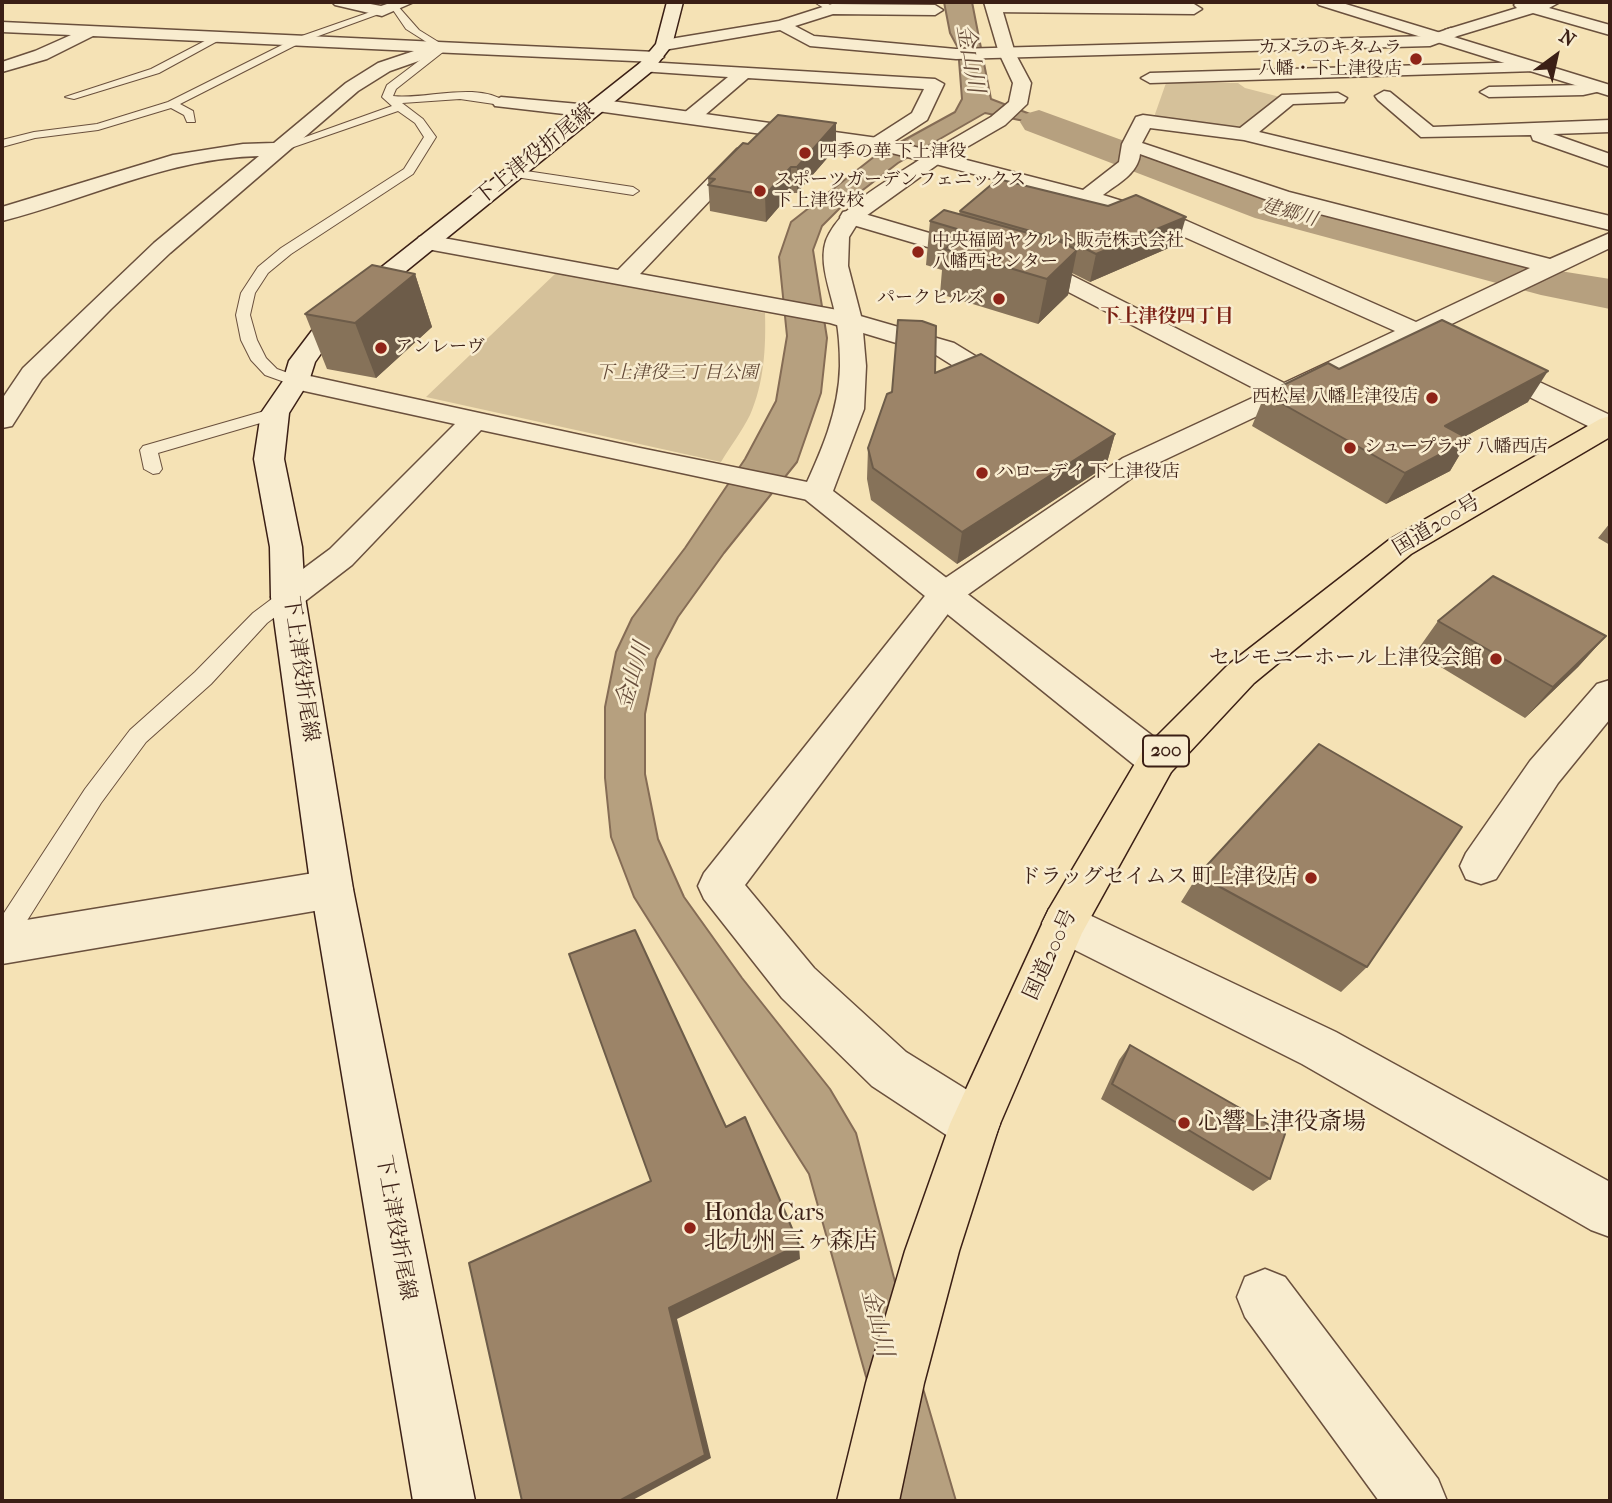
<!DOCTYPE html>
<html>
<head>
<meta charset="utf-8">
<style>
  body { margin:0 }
  #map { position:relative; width:1612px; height:1503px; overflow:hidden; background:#f5e2b5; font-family:"IM FELL French Canon",serif }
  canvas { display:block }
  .frame { position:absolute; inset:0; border:4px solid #3b1f15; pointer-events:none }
  .north { position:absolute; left:1521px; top:21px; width:70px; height:70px; -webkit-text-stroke:5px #f8eccf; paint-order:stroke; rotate:33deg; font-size:19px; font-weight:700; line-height:28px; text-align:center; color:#3b1f15 }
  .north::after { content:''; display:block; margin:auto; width:24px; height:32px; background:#3b1f15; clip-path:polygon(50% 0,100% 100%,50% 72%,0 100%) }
</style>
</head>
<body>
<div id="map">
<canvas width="1612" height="1503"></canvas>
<div class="frame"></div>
<div class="north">N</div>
</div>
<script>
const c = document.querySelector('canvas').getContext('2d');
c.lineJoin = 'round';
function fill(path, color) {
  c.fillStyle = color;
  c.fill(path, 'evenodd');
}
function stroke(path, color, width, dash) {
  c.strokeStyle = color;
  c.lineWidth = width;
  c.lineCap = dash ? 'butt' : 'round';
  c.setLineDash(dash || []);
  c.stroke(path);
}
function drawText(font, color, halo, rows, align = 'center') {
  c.font = font + ' "IM FELL French Canon","Noto Serif JP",serif';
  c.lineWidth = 5;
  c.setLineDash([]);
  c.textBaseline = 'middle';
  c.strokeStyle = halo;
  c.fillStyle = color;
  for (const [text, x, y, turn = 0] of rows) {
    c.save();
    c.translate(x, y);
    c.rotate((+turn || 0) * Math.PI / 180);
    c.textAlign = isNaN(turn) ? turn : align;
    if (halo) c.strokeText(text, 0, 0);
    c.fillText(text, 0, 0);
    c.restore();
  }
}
fill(new Path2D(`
  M1166 83H1238L1245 88 1280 97 1243 127 1233 128 1154 117Z
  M556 273 765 313C766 348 764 383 750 415 742 431 730 447 721 462L426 397Z`), '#d5c19a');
const water = new Path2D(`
  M944 2H972L991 99 1121 149 1118 156 1029 122 985 113 898 163 842 206 822 226 813 250 827 338 821 393 797 462 724 553 678 617 656 659 645 714V774L658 839 684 897 742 978 830 1089 856 1133 922 1385 956 1501H901L809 1174 634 897 611 837 605 778V707L616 652 632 618 685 548 745 459 776 401 787 336 779 257 791 222 875 156 955 112 962 99 958 48 950 33Z`);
fill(water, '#b6a07f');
stroke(water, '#856c55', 2);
fill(new Path2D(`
  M1039 110 1287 200 1560 271 1610 279V309L1541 295 1255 218 1025 130 1020 122 1025 114Z`), '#b6a07f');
const service = new Path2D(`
  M814 2H825L837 9 829 11Z
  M396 4 419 30 448 48 396 89 393 96C425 100 477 81 506 102L501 105 460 99 402 103 423 119 436 137 413 174 291 254 268 273 255 293 250 315 257 340 266 358 277 369 302 378 304 381 302 384H290L265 375 251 360 241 340 236 315 241 293 258 267 281 248 404 169 424 137 415 123 398 111 282 151 272 149 392 106 382 97 387 85 436 48 406 29 391 7Z
  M379 9 387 11 302 42 180 104 193 111 195 122H187L184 115 171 108 98 130 35 138 2 147V140L34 132 97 124 168 102 296 38Z
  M220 33 225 36 223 38 159 73 74 99 65 97 151 69Z
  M513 169 633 187 639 191 633 195 509 176 507 173Z
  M275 408 281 409 283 413 281 417 158 453 162 469 159 473 153 474 144 469 140 450 143 446Z
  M288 590 295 592 298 597 295 602 267 623 211 684 146 742 101 803 11 946 2 950V916L85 789 130 730 195 672 253 613 281 592Z`);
const minor = new Path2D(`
  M332 2H360L381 6 393 2H414L382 16 335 5Z
  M832 4 935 5 943 10 935 15 833 14 795 26 814 36 956 49 1428 36 1451 28 1459 33 1457 36 1430 46 956 59 810 46 780 30 664 50 656 45 664 40 779 21Z
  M995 4H1194L1202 9 1194 14 990 12 987 9Z
  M2 22 656 52 664 57 656 62 431 52 430 57 390 71 358 91 170 253 111 309 42 379 12 426 2 428V399L23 368 154 243 259 156C168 158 89 199 2 221V207L173 155 243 144 274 143 346 83 378 63 414 51 93 36 47 59 2 72V62L35 51 71 35 2 32Z
  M646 62 935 79 944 84 927 120 884 148H870L867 144 870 140 912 113 924 89 748 78 698 121H684L682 117 684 113 728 77 640 71 637 67 640 63Z
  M1530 62 1539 67 1536 71 1150 83 1141 78 1150 73Z
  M1595 82 1601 83 1604 87 1601 91 1583 95 1489 97 1480 92 1489 87 1583 85Z
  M1384 91 1390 92 1433 127 1610 120V132L1553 134 1610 154V167L1533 140 1531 135 1421 137 1378 100 1375 96Z
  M1338 93 1347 98 1344 102 1293 104 1259 132 1610 216V230L1244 140 1150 128 1142 143 1289 192 1550 259 1610 233V248L1437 331 1442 337 1438 342 1429 345 1416 341 1143 470 956 603 745 885 814 968 906 1052 993 1106 1000 1124 993 1142 975 1149 957 1142 872 1086 782 998 704 899 698 886 704 873 932 587 1123 458 1263 393 1053 284 843 222 840 217 843 212 851 210 1069 274 1284 383 1395 331 1171 231 1079 202 913 158 910 154 913 150 920 148 1083 190 1119 162 1122 144 1136 117 1143 115 1240 128 1282 95ZM1140 154 1273 202 1530 268 1416 322 1187 221 1103 195C1117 184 1138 174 1140 154Z
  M501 97 590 105 599 111 590 117 495 106 492 102Z
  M744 147 751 149 754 153 751 157 640 274 843 311 954 343 1018 382 1022 388 1018 394 1008 396 998 394 936 355 830 323 427 249 419 247 416 242 419 237 427 235 618 270 737 149Z
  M1490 359 1610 415V434L1600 432 1481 373 1477 367 1481 361Z
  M296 373 640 448 817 484 828 486 832 493 828 500 817 502 481 430 352 565 300 605 288 609 276 605 271 597 276 589 330 549 455 424 286 387 283 381 286 375Z
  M1610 680V719L1558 783 1496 879 1481 884 1466 879 1460 866 1466 853 1530 761 1597 684Z
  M332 870 347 876 353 889 347 902 332 908 2 964V924Z
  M1064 903 1336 1032 1610 1182V1237L1591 1230 1302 1064 1049 937 1042 923 1049 909Z
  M1265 1269 1285 1277 1438 1479 1447 1501H1379L1245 1317 1237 1297 1245 1277Z`);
const tertiary = new Path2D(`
  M984 2H1000L1015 53 1031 83 1027 104 1005 125 941 162 859 221 849 237 848 266 862 320 866 366 864 409 833 491 1171 750 1176 761 1171 772 1157 776 1143 772 806 500 802 493C821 452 839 412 840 366 840 351 839 333 836 318 832 293 815 258 829 234 847 201 888 181 919 160L884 151 597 111 588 105 597 99 885 139 927 150 929 153 991 117 1009 102 1013 83 999 53Z
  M1316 2H1339L1444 34 1445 30 1517 8 1514 5 1517 2H1560L1549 8 1610 25V35L1533 13 1454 37 1610 85V96L1319 5Z`);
const secondary = new Path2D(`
  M667 2H683L672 45 652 71 368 302 332 338 315 362 309 381 289 413 284 459 302 547 305 597 353 889 475 1501H413L311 889 271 597 270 547 254 459 261 413 283 381 289 361 314 328 350 292 640 63 656 44Z`);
const trunk = new Path2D(`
  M1610 416V437L1411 554 1254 683 1171 772 1082 933 999 1126 959 1251 924 1383 899 1501H837L866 1383 905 1251 950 1124 1049 909 1143 750 1228 665 1389 540 1600 419Z`);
stroke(service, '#6a503d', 2);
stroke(minor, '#6a503d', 3);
stroke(tertiary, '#6a503d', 3);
stroke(secondary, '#3b1f15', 3);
stroke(trunk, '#3b1f15', 3);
fill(service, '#f8eccf');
fill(minor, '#f8eccf');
fill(tertiary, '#f8eccf');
fill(secondary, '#f8eccf');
fill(trunk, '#f5e2b5');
fill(new Path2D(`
  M836 123V148L797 193H791L766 222 710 211 708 178 748 144Z
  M960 211 1178 244 1090 282 1072 273 1068 295 1038 324 940 294 942 270 926 265 930 221 959 214Z
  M415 274 432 327 376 378 327 369 305 314Z
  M1339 369 1528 402 1464 437 1469 439 1450 471 1386 504 1252 426 1265 394Z
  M935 373 1115 434 1106 466 957 564 871 500 867 479 868 448 892 392Z
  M1610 523V545L1598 538Z
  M1438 621 1606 636 1578 667 1525 718 1416 652Z
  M1198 875 1367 967 1341 992 1181 902Z
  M1130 1045 1270 1179 1253 1191 1101 1099 1119 1060Z`), '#867259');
fill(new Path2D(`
  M836 123V148L797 193V167Z
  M791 167V193L766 222 765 195Z
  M1186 217 1178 244 1090 282 1096 254Z
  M1077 250 1068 295 1038 324 1047 279Z
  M415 274 432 327 376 378 355 323Z
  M1548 371 1528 402 1426 458 1445 426Z
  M1115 434 1106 466 957 564 962 532Z
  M1469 439 1450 471 1386 504 1405 473Z
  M1606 636 1578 667 1525 718 1553 687Z
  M799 1245 800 1259 677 1319 711 1458 631 1501H619L669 1308Z`), '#6d5c49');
const building = new Path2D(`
  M778 115 836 123 797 167H791L765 195 708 185 715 179 708 178 743 143 748 144Z
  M998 179 1108 206 1136 195 1186 217 1096 254 1076 244 960 211Z
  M944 210 1061 242 1077 250 1047 279 945 249 967 232 930 221Z
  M372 265 415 274 355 323 305 314Z
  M898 320 922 321 936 326 935 373 981 354 1115 434 962 532 873 468 868 448 887 394 892 392Z
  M1442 320 1548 371 1445 426 1469 439 1405 473 1265 394 1328 363 1339 369Z
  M1493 576 1606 636 1553 687 1438 621Z
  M1319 744 1462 827 1367 967 1198 875Z
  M635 930 726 1127 745 1117 799 1245 669 1308 705 1455 619 1501H522L469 1263 651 1181 569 954Z
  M1130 1045 1285 1134 1270 1179 1112 1084Z`);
fill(building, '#9c8468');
stroke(building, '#6d5c49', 2);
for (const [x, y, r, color] of [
  [1416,59,7,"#8f2418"],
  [805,153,7,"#8f2418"],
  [760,191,7,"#8f2418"],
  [918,252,7,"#8f2418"],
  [999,299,7,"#8f2418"],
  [381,348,7,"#8f2418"],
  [1432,398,7,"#8f2418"],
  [1350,448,7,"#8f2418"],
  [982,473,7,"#8f2418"],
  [1496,659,7,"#8f2418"],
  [1311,878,7,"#8f2418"],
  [1184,1123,7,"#8f2418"],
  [690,1228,7,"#8f2418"]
]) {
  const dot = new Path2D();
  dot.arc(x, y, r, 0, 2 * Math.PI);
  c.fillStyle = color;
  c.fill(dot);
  stroke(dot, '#f8eccf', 2.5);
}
drawText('18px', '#3b1f15', '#f8eccf', [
  ["カメラのキタムラ",1402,49,"right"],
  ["八幡・下上津役店",1402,70,"right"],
  ["四季の華 下上津役",819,153],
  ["スポーツガーデンフェニックス",774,181],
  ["下上津役校",774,202],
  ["中央福岡ヤクルト販売株式会社",932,242],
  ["八幡西センター",932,263],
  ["パークヒルズ",985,299,"right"],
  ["アンレーヴ",395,348],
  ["西松屋 八幡上津役店",1418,398,"right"],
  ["シュープラザ 八幡西店",1364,448],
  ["ハローデイ 下上津役店",996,473]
], 'left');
drawText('italic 18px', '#624836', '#f8eccf', [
  ["下上津役三丁目公園",677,374]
]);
drawText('italic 19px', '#664c3a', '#f8eccf', [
  ["建郷川",1289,213,16]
]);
drawText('bold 19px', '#7a1f14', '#f8eccf', [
  ["下上津役四丁目",1167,317]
]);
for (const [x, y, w] of [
  [1166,751,46]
]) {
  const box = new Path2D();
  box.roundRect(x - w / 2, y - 15.5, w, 31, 5);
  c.fillStyle = '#f8eccf';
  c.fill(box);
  stroke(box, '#3b1f15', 2);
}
drawText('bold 19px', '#3b1f15', null, [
  ["200",1166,751]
]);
drawText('21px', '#3b1f15', '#f8eccf', [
  ["下上津役折尾線",535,155,-39],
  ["国道200号",1437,526,-31],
  ["下上津役折尾線",300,669,82],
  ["国道200号",1051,955,-65],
  ["下上津役折尾線",395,1228,80]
]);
drawText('21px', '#3b1f15', '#f8eccf', [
  ["セレモニーホール上津役会館",1482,659],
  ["ドラッグセイムス 町上津役店",1297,878]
], 'right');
drawText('italic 23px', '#664c3a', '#f8eccf', [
  ["金山川",969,59,80],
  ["金山川",634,676,-73],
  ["金山川",876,1323,76]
]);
drawText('24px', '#3b1f15', '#f8eccf', [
  ["心響上津役斎場",1198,1123],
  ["Honda Cars",704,1214],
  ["北九州 三ヶ森店",704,1242]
], 'left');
</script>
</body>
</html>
